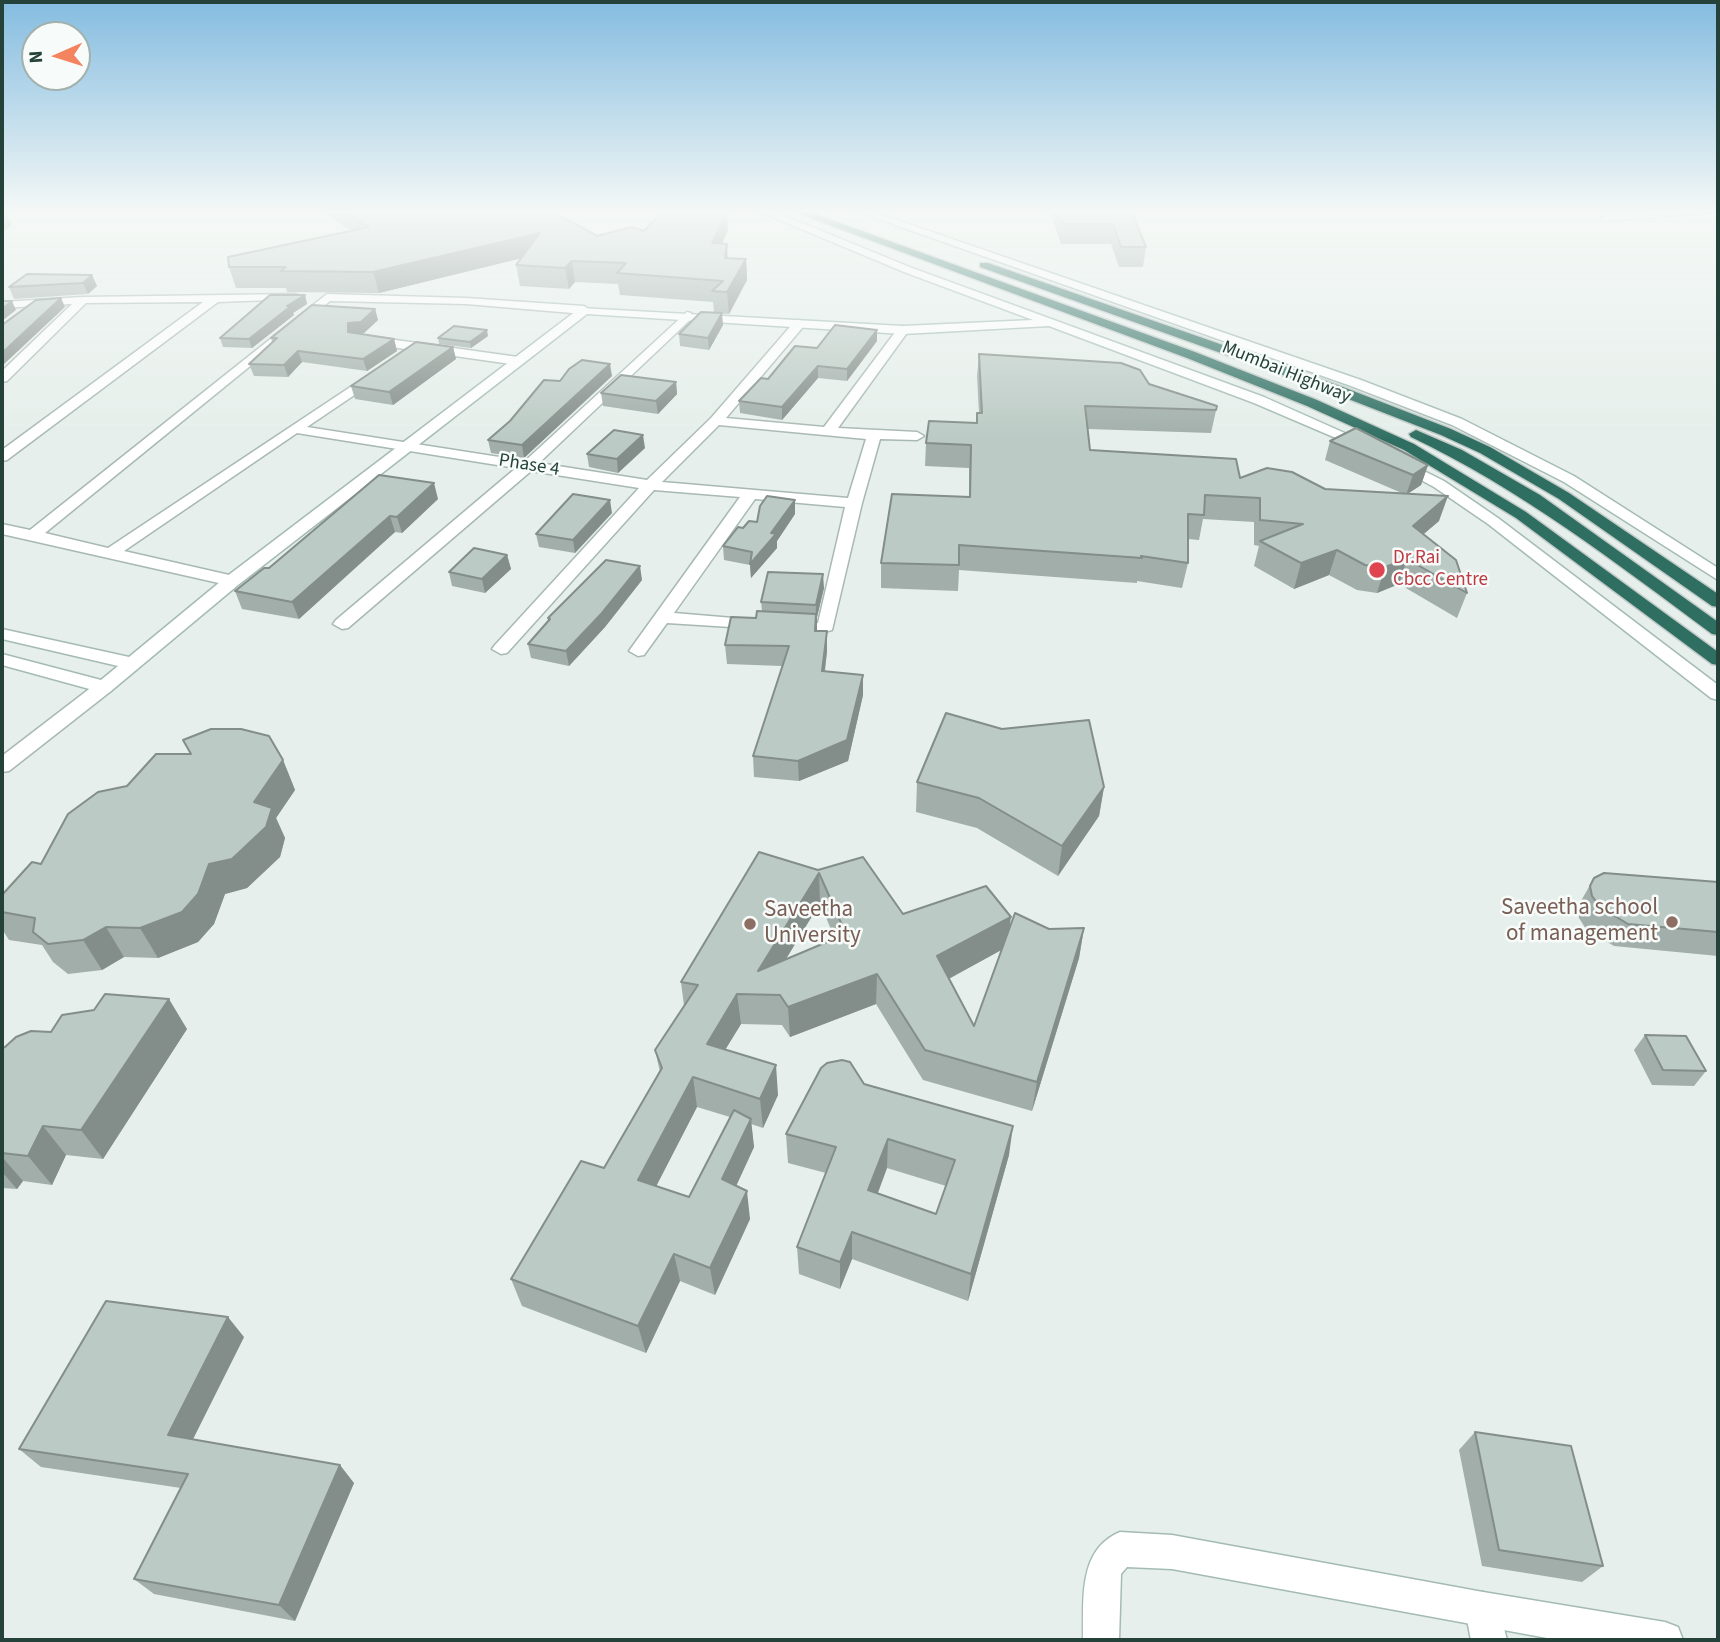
<!DOCTYPE html>
<html>
<head>
<meta charset="utf-8">
<style>
  body { margin:0 }
  #map { position:relative; width:1720px; height:1642px; overflow:hidden; background:#e6efeb; font-family:"Source Sans 3",sans-serif }
  canvas { display:block }
  .frame { position:absolute; inset:0; border:4px solid #24423a; pointer-events:none }
  .north { position:absolute; left:21px; top:21px; width:70px; height:70px; box-sizing:border-box; background:#f7fbf9; border:2px solid #a3b1ad; border-radius:50%; rotate:267deg; font-size:19px; font-weight:700; line-height:28px; text-align:center; color:#24423a }
  .north::after { content:''; display:block; margin:auto; width:24px; height:32px; background:#f4845f; clip-path:polygon(50% 0,100% 100%,50% 72%,0 100%) }
</style>
</head>
<body>
<div id="map">
<canvas width="1720" height="1642"></canvas>
<div class="frame"></div>
<div class="north">N</div>
</div>
<script>
const c = document.querySelector('canvas').getContext('2d');
c.lineJoin = 'round';
function stroke(path, color, width, dash) {
  c.strokeStyle = color;
  c.lineWidth = width;
  c.lineCap = dash ? 'butt' : 'round';
  c.setLineDash(dash || []);
  c.stroke(path);
}
function fill(path, color) {
  c.fillStyle = color;
  c.fill(path, 'evenodd');
}
function drawText(font, color, halo, rows, align = 'center') {
  c.font = font + ' "Source Sans 3",sans-serif';
  c.lineWidth = 5;
  c.setLineDash([]);
  c.textBaseline = 'middle';
  c.strokeStyle = halo;
  c.fillStyle = color;
  for (const [text, x, y, turn = 0] of rows) {
    c.save();
    c.translate(x, y);
    c.rotate((+turn || 0) * Math.PI / 180);
    c.textAlign = isNaN(turn) ? turn : align;
    if (halo) c.strokeText(text, 0, 0);
    c.fillText(text, 0, 0);
    c.restore();
  }
}
const street = new Path2D(`
  M1672 210 1718 212 1606 221 1601 218 1606 215Z
  M294 294 298 295V299L218 302 7 460 2 461V450L203 302 86 303 7 381 2 382V371L72 304 2 308V302L83 297Z
  M327 294 466 298 584 306 590 310 584 314 466 304 330 301 45 533 108 548 376 370 382 374 381 377 307 427 525 461 687 312 691 313V319L539 463 647 480 711 418 795 321 799 320 805 324 803 327 726 418 824 427 899 327 903 326 909 330 838 428 917 432 924 436 917 440 880 439 862 503 832 630C818 634 792 638 780 627L789 622 818 623 845 507 755 499 674 613 757 620 763 621 766 625 763 629 667 623 644 655 638 656 629 651 740 497 654 490 507 653 501 654 492 649 495 645 639 488 531 471 348 628 342 629 333 624 336 620 516 468 297 433 124 551 238 577 240 581 232 586 2 534V524L30 530ZM719 425 866 439 848 498 662 482Z
  M367 336 518 357 524 361 518 365 363 343V337Z
  M104 681 111 683 113 687 111 691 9 771 2 772V756L97 683Z
  M1483 1592 1496 1597 1507 1640H1471L1465 1610 1470 1597Z`);
const secondary = new Path2D(`
  M756 210H770L912 268 1264 397 1376 447 1369 451 1364 450 1254 403 1049 326 903 334 587 314 238 585 111 691 104 693 2 665V654L101 680 118 666 2 639V629L129 657 226 577 580 308 903 326 1033 320 904 272Z
  M853 210H868L1361 380 1462 419 1574 476 1718 568V580L1564 482 1452 425 1351 386Z
  M1400 459 1444 481 1498 518 1718 685V700L1711 698 1488 524 1434 487 1395 466 1393 463Z
  M1120 1532 1172 1535 1483 1592 1665 1622 1678 1627 1683 1640H1558L1172 1569 1127 1567 1121 1574 1119 1640H1083C1084 1601 1077 1550 1120 1532Z`);
const highway = new Path2D(`
  M789 210H804L1195 352 1317 400 1414 444 1526 512 1718 652V665L1712 664 1516 518 1404 450 1307 406 1187 358Z
  M980 263H988L1343 387 1451 429 1490 447 1569 493 1718 594V607L1712 606 1559 499 1480 453 1441 435 1333 393 980 267Z
  M1416 430 1462 450 1540 495 1718 622V635L1712 634C1615 562 1520 489 1411 437L1409 434Z`);
stroke(street, '#a8b8b2', 3);
stroke(secondary, '#a4bbb3', 3);
stroke(highway, '#c2cac8', 3);
fill(street, '#fff');
fill(secondary, '#fff');
fill(highway, '#2f6f62');
fill(new Path2D(`
  M320 210H550L597 236 644 231 728 230 722 244H727L728 258 746 259 747 280 729 314 714 313 713 302 620 295 618 284 575 282 569 289 520 286 516 265 521 258 379 293 287 292 286 288H236L229 267 351 231Z
  M1049 210H1131L1146 247 1143 267H1119L1111 244H1061Z
  M92 275 97 286 88 294 14 299 9 287Z
  M305 295 307 304 293 313 294 315 252 348 223 347 220 338Z
  M375 309 378 320 364 333 358 334 394 339 397 351 367 371 302 362 288 377 254 376 249 364 272 342 271 338Z
  M723 325 709 350 680 346 679 334Z
  M877 330V341L847 381 818 378 782 420 740 413 739 401 768 379 817 348Z
  M488 336 471 348 439 344 438 338Z
  M453 347 456 359 393 405 355 399 351 386Z
  M979 354 1149 384 1217 406 1211 433 1088 429 1090 450 1240 478 1325 489 1404 494 1325 460 1330 441 1428 465 1421 485 1407 494 1439 521 1423 534 1467 593 1457 618 1399 584 1377 593 1357 590 1329 575 1294 589 1254 566 1259 546 1254 545V522L1203 519 1199 540 1188 539V563L1182 588 1137 581V583L959 570 958 591 881 588V563L969 497V468L925 466 926 443 977 423 979 413 977 376Z
  M612 376 524 458 491 453 488 440 560 381Z
  M676 382 677 394 658 414 603 406 601 393Z
  M645 448 618 473 589 467 587 454Z
  M379 475 438 499 402 533 395 532 299 619 242 609 235 591 269 568Z
  M612 513 575 553 539 547 536 534Z
  M795 514 777 541V548L751 578 750 565 724 560 723 546 743 528Z
  M507 555 511 569 485 593 452 586 449 572Z
  M642 580 605 627 569 666 531 658 528 644 548 621V618Z
  M824 588 817 617V631H827V651L825 672 863 695 848 761 799 781 754 777 753 756 782 666 727 664 725 645 756 618 762 611 761 602Z
  M1002 729 1104 787 1099 816 1058 876 977 828 916 812 917 782Z
  M283 760 295 790 276 818 285 838 280 857 247 888 225 894 214 924 198 942 158 958 124 957 102 970 68 974 53 962 42 945 9 940 2 929V895L41 864Z
  M818 870 903 914 1010 927 1049 929 1084 928 1079 958 1032 1111 923 1080 876 1004 790 1037 782 1025 741 1024 725 1050 778 1095 763 1128 751 1124 754 1147 736 1186 750 1219 715 1295 680 1281 646 1353 522 1306 511 1279 604 1168 660 1072 655 1050 684 1006 681 982ZM820 903 835 939 786 959ZM1001 950 974 1026 949 979ZM697 1107 730 1117 689 1197 656 1186Z
  M1594 878 1718 882V956L1614 946 1586 929 1579 918 1577 908Z
  M187 1029 103 1159 66 1155 52 1185 23 1181 17 1189 2 1188V1048L51 1032Z
  M1645 1035 1706 1071 1694 1086 1652 1085 1634 1050Z
  M864 1084 1009 1155 968 1301 852 1259 840 1289 799 1274 797 1247 826 1173 788 1163 786 1134ZM887 1168 946 1186 936 1214 878 1193Z
  M244 1337 193 1439 354 1483 295 1621 154 1594 134 1579 181 1488 41 1467 19 1449Z
  M1475 1432 1603 1566 1582 1582 1482 1566 1459 1450Z`), '#a1aea9');
fill(new Path2D(`
  M727 211 728 230 713 264 712 243Z
  M6 212 12 225 2 232V214Z
  M540 233 543 253 379 293 373 272Z
  M746 259 747 280 729 314 727 292Z
  M572 261 575 282 569 289 565 268Z
  M92 275 97 286 88 294 83 283Z
  M305 295 307 304 293 313 294 315 252 348 249 339 287 306Z
  M61 298 65 307 2 366V353Z
  M12 301 16 310 2 321V309Z
  M375 309 378 320 364 333 351 334 348 332V323Z
  M722 313 723 325 709 350 708 338Z
  M487 330 488 336 471 348 470 342Z
  M877 330V341L847 381V369Z
  M394 339 397 351 367 371 363 359Z
  M453 347 456 359 393 405 389 392Z
  M298 351 302 362 288 377 284 365Z
  M610 364 612 376 524 458 522 445Z
  M818 366V378L782 420V407Z
  M676 382 677 394 658 414 656 401Z
  M643 435 645 448 618 473 617 459Z
  M1428 465 1421 485 1406 495 1413 475Z
  M434 483 438 499 402 533 397 517Z
  M1448 496 1439 521 1404 551 1413 526Z
  M610 500 612 513 575 553 573 540Z
  M795 500V514L777 541V548L751 578 750 564Z
  M390 516 395 532 299 619 292 602Z
  M1337 550 1329 575 1294 589 1301 563Z
  M507 555 511 569 485 593 482 579Z
  M1407 559 1399 584 1377 593 1385 567Z
  M640 566 642 580 605 627 569 666 566 651Z
  M823 574 824 588 817 617V634L815 631 816 605Z
  M827 631V651L822 691V671Z
  M863 675V695L848 761 799 781 798 761Z
  M283 760 295 790 276 818 285 838 280 857 247 888 225 894 214 924 198 942 158 958 140 928 209 864Z
  M1104 787 1099 816 1058 876 1062 846Z
  M819 873 820 903 764 995 758 971Z
  M1011 917 1007 947 935 986 937 956Z
  M106 927 124 957 102 970 83 940Z
  M1084 928 1079 958 1032 1111 1037 1082Z
  M877 974 876 1004 790 1037 788 1007Z
  M737 994 741 1024 711 1073 707 1044Z
  M169 999 187 1029 103 1159 81 1130Z
  M776 1065 778 1095 763 1128 760 1099Z
  M693 1077 697 1107 645 1208 638 1180Z
  M751 1119 754 1147 726 1208 722 1179Z
  M43 1126 66 1155 52 1185 28 1156Z
  M1013 1126 1009 1155 968 1301 971 1274Z
  M888 1139 887 1168 868 1218V1190Z
  M2 1157 23 1181 17 1189 2 1172Z
  M747 1191 750 1219 715 1295 710 1268Z
  M852 1232V1259L840 1289V1262Z
  M674 1254 680 1281 646 1353 638 1326Z
  M228 1317 244 1337 186 1453 168 1435Z
  M340 1465 354 1483 295 1621 279 1605Z`), '#838d89');
const building = new Path2D(`
  M343 210H550L597 236 632 227 644 231 662 212 727 211 712 243 727 244 725 258 746 259 727 292 712 291 723 281 617 273 626 263 572 261 565 268 516 265 540 233 373 272 281 271 286 267H229L228 257 369 227Z
  M1058 210H1131L1146 247H1121L1113 224H1063Z
  M27 274 92 275 83 283 9 287Z
  M270 295H305L287 306H291L249 339 220 338Z
  M61 298 2 353V325L36 300Z
  M2 301H12L2 309Z
  M312 305 375 309 361 322 348 323V332L394 339 363 359 298 351 284 365 249 364 277 338H271Z
  M701 312 722 313 708 338 679 334Z
  M835 325 877 330 847 369 818 366 782 407 739 401 761 378 768 379 795 346 817 348Z
  M454 326 487 330 470 342 438 338Z
  M416 342 453 347 389 392 351 386Z
  M979 354 1121 363 1140 370 1149 384 1217 406 1216 410 1085 406 1090 450 1236 459 1240 478 1267 468 1292 472 1325 489 1448 496 1413 526 1456 560 1467 593 1407 559 1385 567 1365 565 1337 550 1301 563 1260 541 1303 524 1260 520V498L1205 495 1204 515 1188 514V563L1141 556 1142 558 959 545V565L881 563 892 494 970 497 971 445 926 443 929 421 977 423V413H982Z
  M582 360 610 364 522 445 488 440 510 421 544 380 560 381 569 369Z
  M621 375 676 382 656 401 601 393Z
  M1356 428 1428 465 1413 475 1330 441Z
  M614 430 643 435 617 459 587 454Z
  M379 475 434 483 397 517 390 516 292 602 235 591 264 568H269Z
  M573 494 610 500 573 540 536 534Z
  M767 496 795 500 771 533 776 534 750 564 752 552 723 546 738 527 743 528 749 521 757 522 760 506Z
  M474 548 507 555 482 579 449 572Z
  M606 560 640 566 602 613 566 651 528 644 550 619 548 618Z
  M768 572 823 574 816 605 761 602Z
  M757 611 816 614 815 631H827L822 671 863 675 847 740 798 761 753 756 789 646 725 645 731 617 756 618Z
  M946 713 1002 729 1089 720 1104 787 1062 846 979 798 917 782Z
  M211 729H241L269 736 283 760 254 802 272 808 266 827 232 859 209 864 198 894 182 912 140 928 106 927 83 940 48 944 33 932 35 918 2 912V895L32 862 41 864 68 814 98 792 127 786 156 754H191L183 740Z
  M759 852 818 870 863 857 903 914 986 886 1011 917 937 956 974 1026 1015 913 1049 929 1084 928 1037 1082 925 1050 877 974 788 1007 780 995 737 994 707 1044 776 1065 760 1099 693 1077 638 1180 689 1197 734 1110 751 1119 722 1179 747 1191 710 1268 674 1254 638 1326 511 1279 581 1161 604 1168 662 1068 655 1050 698 985 681 982ZM819 873 846 934 758 971Z
  M1604 873 1718 882V932L1628 924 1600 907 1592 896 1590 886 1594 878Z
  M105 994 169 999 81 1130 43 1126 28 1156 2 1153V1048L5 1047 16 1037 31 1031 51 1032 62 1015 94 1010Z
  M1645 1035 1686 1036 1706 1071 1663 1070Z
  M842 1060 850 1062 864 1084 1013 1126 971 1274 852 1232 840 1262 797 1247 836 1147 786 1134 821 1068 827 1063ZM888 1139 955 1160 936 1214 868 1190Z
  M106 1301 228 1317 168 1435 340 1465 279 1605 134 1579 188 1474 19 1449Z
  M1475 1432 1571 1446 1603 1566 1499 1550Z`);
fill(building, '#bbcac4');
stroke(building, '#838d89', 2);
const sky = c.createLinearGradient(0, 0, 0, 440);
sky.addColorStop(0, '#84bce0');
sky.addColorStop(0.48, '#f4f8f6');
sky.addColorStop(1, '#f4f8f600');
c.fillStyle = sky;
c.fillRect(0, 0, 1720, 440);
for (const [x, y, r, color] of [
  [1377,570,9,"#e0444e"],
  [1672,922,7,"#8d6e63"],
  [750,924,7,"#8d6e63"]
]) {
  const dot = new Path2D();
  dot.arc(x, y, r, 0, 2 * Math.PI);
  c.fillStyle = color;
  c.fill(dot);
  stroke(dot, '#f7fbf9', 2.5);
}
drawText('19px', '#24423a', '#f7fbf9', [
  ["Mumbai Highway",1286,373,22],
  ["Phase 4",529,466,9]
]);
drawText('19px', '#be3a42', '#f7fbf9', [
  ["Dr.Rai",1393,559],
  ["Cbcc Centre",1393,581]
], 'left');
drawText('23px', '#785e54', '#f7fbf9', [
  ["Saveetha school",1658,909],
  ["of management",1658,935],
  ["Saveetha",764,911,"left"],
  ["University",764,937,"left"]
], 'right');
</script>
</body>
</html>
